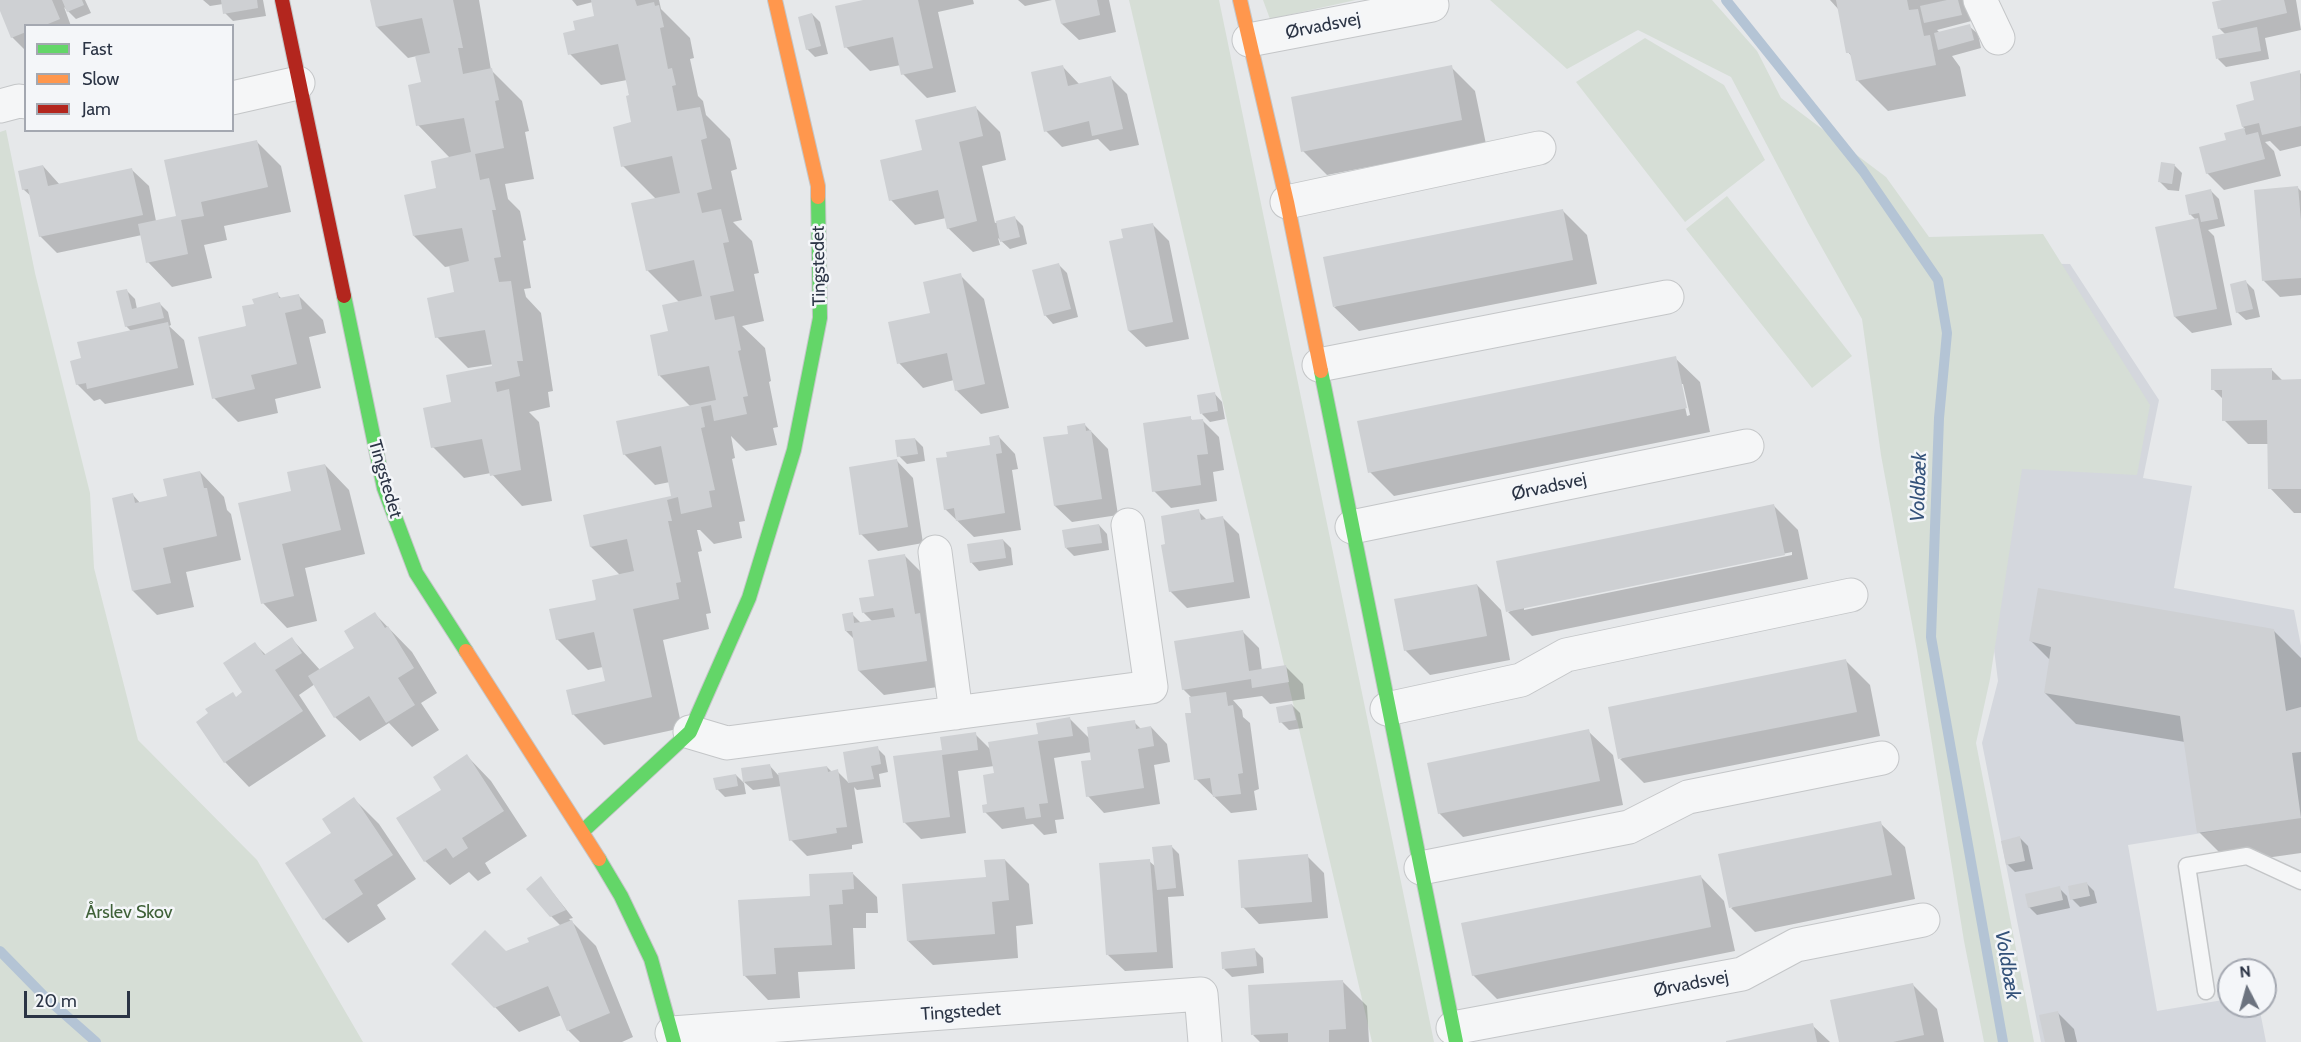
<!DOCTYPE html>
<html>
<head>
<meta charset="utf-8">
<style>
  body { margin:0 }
  #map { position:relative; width:2301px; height:1042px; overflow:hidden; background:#e6e8ea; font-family:Cabin,sans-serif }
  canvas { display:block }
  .legend { position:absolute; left:24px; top:24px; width:210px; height:108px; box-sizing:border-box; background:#f4f6f9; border:2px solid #a4a8b1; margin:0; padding:8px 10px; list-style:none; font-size:18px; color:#2b3445 }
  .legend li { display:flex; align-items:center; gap:12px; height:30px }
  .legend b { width:30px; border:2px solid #a4a8b1 }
  .north { position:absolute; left:2217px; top:958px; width:60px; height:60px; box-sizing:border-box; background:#f4f6f9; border:2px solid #a4a8b1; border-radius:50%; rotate:354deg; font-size:16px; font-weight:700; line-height:24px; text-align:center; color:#2b3445 }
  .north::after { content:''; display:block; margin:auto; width:21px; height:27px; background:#6c737f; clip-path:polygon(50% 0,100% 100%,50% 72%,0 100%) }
  .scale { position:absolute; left:24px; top:991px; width:106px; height:27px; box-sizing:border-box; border:3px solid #2b3445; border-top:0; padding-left:8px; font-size:18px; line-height:21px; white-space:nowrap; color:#2b3445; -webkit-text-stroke:4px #f4f6f9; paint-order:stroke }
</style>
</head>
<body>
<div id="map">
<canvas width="2301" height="1042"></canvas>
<ul class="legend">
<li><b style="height:8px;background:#63d668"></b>Fast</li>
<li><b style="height:8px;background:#ff974d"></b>Slow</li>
<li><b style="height:8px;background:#b3261e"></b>Jam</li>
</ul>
<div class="north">N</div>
<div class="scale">20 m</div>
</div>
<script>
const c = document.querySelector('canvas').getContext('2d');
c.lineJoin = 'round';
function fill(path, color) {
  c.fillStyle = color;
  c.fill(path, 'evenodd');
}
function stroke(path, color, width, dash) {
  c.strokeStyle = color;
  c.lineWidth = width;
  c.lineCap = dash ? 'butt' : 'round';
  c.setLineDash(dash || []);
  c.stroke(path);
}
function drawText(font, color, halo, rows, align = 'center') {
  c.font = font + ' Cabin,sans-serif';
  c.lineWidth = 5;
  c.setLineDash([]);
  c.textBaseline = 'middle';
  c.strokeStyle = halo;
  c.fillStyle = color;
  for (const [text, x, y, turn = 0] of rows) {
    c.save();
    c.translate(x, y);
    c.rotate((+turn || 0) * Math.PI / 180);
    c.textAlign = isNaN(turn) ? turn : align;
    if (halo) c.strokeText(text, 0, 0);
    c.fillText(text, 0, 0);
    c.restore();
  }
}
fill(new Path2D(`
  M1980 263 2070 264 2159 400 2143 478 2192 486 2174 588 2294 610 2301 646V817L2128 845 2157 1011 2229 999V1006H2259L2266 1042H2041L1982 743 1998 681 1968 441Z`), '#d4d7dd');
fill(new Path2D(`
  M1129 0H1219L1434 1042H1372Z
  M1263 0H1356L1270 19Z
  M1490 0H1712L1757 51 1781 98 1886 177 1929 237 2043 234 2150 405 2137 475 2022 469 1990 679 1976 743 2034 1042H1984L1964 941 1917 651 1881 455 1862 319 1808 223 1731 77 1638 30 1567 69Z
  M1645 38 1724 85 1765 160 1685 222 1576 82Z
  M6 130 35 273 90 493 94 568 138 740 257 860 363 1042H0V132Z
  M1727 196 1852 356 1812 388 1686 229Z`), '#d6ded6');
fill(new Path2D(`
  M0 0H85L91 13 76 19 64 7 71 26H26V51L12 37 0 7Z
  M203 0H263L266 16 233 21 225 13 223 4 210 6Z
  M371 0H479L491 70 522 101 529 131 525 132 534 179 505 184 508 199 520 211 526 240 523 241 531 288 524 289 526 297 541 313 553 391 548 392 550 407 529 412 539 422 552 501 522 506 491 473 464 478 433 447 452 403 494 367V364L468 368 437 337 456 293 451 266 445 267 414 236 438 189 450 158 418 125 423 83 417 56 408 58 377 27Z
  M572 0H659L661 9 690 38 694 58 690 59 698 96 703 101 706 115 730 139 737 169 731 171 742 220 733 222 752 241 759 273 754 274 764 321 742 326 765 348 771 381 769 382 778 427 773 428 777 445 746 451 731 436 735 458 732 459 745 521 739 522 742 538 714 544 700 530H697L702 551 698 552 711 613 706 614 709 629 663 640 682 728 604 745 573 714 606 682 603 667 588 670 557 639 620 575 591 547 585 516 673 497 670 482 655 485 624 454 691 407 660 376 652 336 670 332 680 303 647 270 656 199 623 166 633 123 627 80 601 85 570 54 577 32 596 18 593 2 577 6Z
  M870 0H973L974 4 938 12 956 92 927 98 903 74 901 65 870 71 846 47Z
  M1018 0H1052L1025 6Z
  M1057 0H1109L1116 32 1079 40 1062 24Z
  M1830 0H1973L1979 19 1937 30 1940 33 1969 26 1978 34 1981 48 1952 56 1960 67 1966 96 1888 111 1857 80 1853 58 1848 52 1839 10Z
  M2230 0H2296L2301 30 2265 38 2269 59 2226 67 2218 59 2226 35 2219 28Z
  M812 14 820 22 828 54 815 57 807 49Z
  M1063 67 1080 85 1111 78 1127 94 1139 145 1110 151 1098 139 1062 147 1046 131Z
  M1451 67 1475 91 1486 144 1327 175 1303 151Z
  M2299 72 2301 74V146L2280 151 2270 141 2265 142 2274 151 2281 176 2224 190 2207 173 2228 141 2226 134 2245 129 2243 127 2256 101Z
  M976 108 1000 132 1006 160 982 166 995 223 1015 218 1023 226 1027 244 1010 249 998 238 1000 245 973 252 948 228 946 218 915 225 891 200 924 151Z
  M257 142 281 166 291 212 224 226 227 240 204 245 212 278 172 287 148 262 142 235 57 253 40 236 32 197 23 189 43 166 60 185 132 170 149 186 156 221 178 217Z
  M2174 165 2182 173 2179 191 2168 190 2160 182Z
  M2298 188 2301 191V295L2280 297 2263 280Z
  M2211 191 2219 199 2225 226 2208 230 2214 236 2232 325 2192 333 2175 317 2196 220 2190 214Z
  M1563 211 1587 235 1597 284 1359 331 1334 307Z
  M1152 224 1169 241 1189 339 1146 347 1129 331 1125 239Z
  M1059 265 1067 273 1078 317 1053 324 1045 315Z
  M960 275 984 299 1009 408 981 414 956 390 954 380 923 388 899 363Z
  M2246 282 2254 290 2260 317 2246 320 2237 312Z
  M127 291 135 299 137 309 160 304 168 312 171 325 169 326 184 340 194 385 105 404 100 399 94 401 77 384 83 359 132 332 126 326Z
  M277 294 282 299 298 295 323 320 326 333 309 337 321 388 275 399 278 413 238 422 214 398 255 305Z
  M1675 358 1700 382 1710 432 1394 496 1370 472ZM1680 384H1683L1690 415 1687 416Z
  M2271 369 2283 381 2301 380V513H2294L2270 488 2269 444H2248L2224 420V400L2213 389Z
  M1214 393 1222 402 1225 419 1210 422 1202 414Z
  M1190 418 1193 421 1202 420 1219 437 1224 470 1213 472 1217 501 1171 508 1154 491Z
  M1084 424 1108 449 1118 515 1072 522 1055 506 1069 435Z
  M999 437 1015 454 1018 469 1012 470 1021 530 974 537 945 509Z
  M915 439 923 447 925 461 907 464 899 456Z
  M897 461 913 478 923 543 878 551 861 534Z
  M325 465 349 490 365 554 305 568 317 621 287 628 263 603 293 492Z
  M200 472 224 497 227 510 231 514 241 560 186 572 194 607 157 615 133 591V495L141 504 169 498Z
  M1774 506 1798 530 1808 579 1532 636 1508 612ZM1792 552V555L1524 610V607Z
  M1198 511 1207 520 1222 517 1239 534 1250 598 1187 608 1170 591 1167 545Z
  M1099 525 1107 534 1109 550 1074 556 1066 548Z
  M1003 540 1011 548 1013 565 979 571 971 562Z
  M905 556 929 580 951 685 884 695 859 671 854 639 846 631 852 614 862 624 873 622 863 612Z
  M1477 585 1501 610 1510 660 1430 675 1405 650Z
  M375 614 412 652 437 693 421 703 439 730 412 747 389 723 360 741 335 717 315 684 299 695 326 736 249 787 225 762 237 698 244 693 255 644 266 655 292 639 320 670 356 648Z
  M2273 630 2301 658V853L2230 863 2199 832 2185 742 2076 724 2045 693 2050 660 2031 641Z
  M1242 631 1259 648 1262 671 1286 667 1303 684 1305 699 1270 704 1262 696 1233 700 1242 710 1243 717 1250 723 1259 789 1254 791 1257 810 1231 813 1196 779 1192 698 1183 689Z
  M1846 661 1870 685 1880 736 1644 783 1620 759Z
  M1292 705 1300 713 1303 728 1289 730 1281 722Z
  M1070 719 1090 739 1134 722 1141 729 1151 727 1167 744 1170 762 1154 765 1160 804 1104 813 1088 796 1093 761 1092 752 1054 758 1064 819 1055 820 1057 833 1044 835 1033 824 1002 829 985 812 989 805 995 775 994 766 958 771 966 833 921 839 904 822 943 751 975 734 991 750 1039 735Z
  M1588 731 1613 755 1623 805 1463 837 1439 813Z
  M877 748 885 756 888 772 879 774 881 787 857 790 854 787 863 843 852 845V849L807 856 791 840 782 786 753 790 744 782 770 766 778 775 827 767 832 772 837 771 849 783 845 753Z
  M467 756 491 781 527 836 485 863 491 873 478 881 469 872 450 885 425 861 443 790Z
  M736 775 744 783 746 794 725 797 717 789Z
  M354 799 379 824 416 879 377 905 386 919 348 943 324 919 333 834Z
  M1880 823 1905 847 1915 899 1755 932 1731 908Z
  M2020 838 2028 846 2033 869 2015 872 2007 864Z
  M1171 846 1179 854 1184 896 1168 897 1173 968 1125 971 1108 955 1149 861 1156 867Z
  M1307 856 1324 873 1328 918 1259 924 1243 907Z
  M1005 860 1029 884 1033 924 1016 926 1018 958 933 965 908 941 987 879Z
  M852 873 877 897 878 913H866V928H853L855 969 798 972 800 998 768 1000 744 975 812 897Z
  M1700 876 1724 901 1735 951 1497 999 1473 975Z
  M541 878 573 918 569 919 596 946 633 1037 622 1042H580L568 1030 562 1015 519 1032 495 1007 506 953 531 943 561 926 551 916Z
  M2086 883 2094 891 2097 903 2080 907 2072 899Z
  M2059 888 2067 896 2070 908 2037 915 2029 907Z
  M1255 950 1263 958 1264 973 1232 977 1224 969Z
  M1343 982 1367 1006 1369 1042H1260L1253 1035Z
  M1913 985 1937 1009 1944 1042H1840Z
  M2057 1012 2074 1029 2077 1042H2046Z
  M1812 1025 1830 1042H1729Z`), '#0003');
stroke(new Path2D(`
  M1726 0 1863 171 1938 280 1947 333 1939 418 1931 637 2003 1042
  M0 951 44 996 96 1042`), '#b4c4d5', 10);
fill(new Path2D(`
  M0 0H52L60 19 43 26H26V32L11 38 0 11Z
  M62 0H82L84 5 67 12Z
  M221 0H257L258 8 223 14Z
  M370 0H453L463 48H458L463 74 492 68 499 100 495 101 504 148 475 154 480 180 489 178 496 210H492L501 257 494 258 499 282 511 281 523 361H517L520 376 495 382 497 392 509 389 521 470 490 476 482 439 431 448 423 408 451 402 446 375 492 366 485 330 435 338 427 298 454 292 449 266 469 261 462 228 413 236 404 195 436 188 431 161 471 152 464 118 416 126 408 85 421 82 415 56 430 53 422 18 376 27Z
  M591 0H635L637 6 654 2 655 6 659 5 664 27 660 28 668 69 672 68 676 85 672 86 677 111 700 107 707 138 701 140 712 189 697 193 702 213 721 209 729 242 723 243 734 291 710 296 715 320 734 316 741 350 738 351 748 396 743 397 747 414 714 421 711 405 701 407 705 427 701 428 715 490 709 491 712 507 681 514 678 497 667 500 672 521H668L681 582 676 583 679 599 633 609 652 697 572 715 566 690 605 681 594 632 556 640 549 609 596 600 592 580 634 571 627 539 590 547 583 515 671 496 661 446 623 455 616 421 716 400 709 366 658 376 650 335 668 331 662 305 702 296 694 260 646 271 631 203 680 193 672 156 621 167 613 127 631 122 626 96 629 95 618 44 568 55 563 33 575 30 573 21 594 16Z
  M863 0H918L933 68 901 75 893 37 844 48 835 6Z
  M1055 0H1097L1100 15 1061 24Z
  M1836 0H1907L1909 10 1918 9 1924 36 1930 35 1936 65 1856 81 1850 53H1846Z
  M1947 0H1958L1962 15 1924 23 1920 6Z
  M2222 0H2284L2287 13 2218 29 2212 2Z
  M812 13 821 46 806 50 798 17Z
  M1970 24 1974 40 1938 50 1934 33Z
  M2257 27 2261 51 2216 59 2212 36Z
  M1063 65 1068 86 1111 76 1123 129 1092 136 1089 121 1044 132 1031 72Z
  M1452 65 1462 120 1301 152 1291 97Z
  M2300 70 2301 126 2262 135 2259 123 2242 127 2236 105 2254 100 2250 82Z
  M976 106 983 136 959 142 977 221 947 229 938 190 889 201 880 160 922 150 915 120Z
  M2244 128 2246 135 2258 132 2265 159 2206 174 2199 147 2226 140 2224 133Z
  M257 140 268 187 201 202 204 216 181 220 188 254 146 263 138 224 176 216 164 160Z
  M2161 162 2175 164 2172 184 2158 182Z
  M43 165 48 186 132 168 143 215 39 237 28 189 22 190 18 171Z
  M2298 186 2301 221V278L2262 281 2254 190Z
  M2211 189 2218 219 2201 222 2199 213 2189 215 2185 195Z
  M1563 209 1573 260 1333 307 1323 257Z
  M1015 216 1020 237 1000 242 996 221Z
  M2198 218 2217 309 2174 317 2155 227Z
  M1153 223 1173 322 1128 331 1109 241 1123 238 1121 229Z
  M1059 263 1071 309 1044 316 1032 270Z
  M961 273 985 384 955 391 947 353 897 364 888 322 930 313 923 282Z
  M2246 280 2253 309 2236 313 2230 284Z
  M127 289 132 309 160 302 164 318 125 327 116 291Z
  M278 292 279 298 299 294 302 309 285 313 297 364 251 375 255 389 212 399 198 337 246 326 242 306 254 304 252 299Z
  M168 322 178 368 87 389 86 383 76 385 70 361 81 358 77 342Z
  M1676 356 1687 408 1368 473 1357 421Z
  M2272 368V380L2301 379V489H2268L2267 420 2222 421V390H2211V369Z
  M1215 392 1218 411 1200 414 1197 395Z
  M1191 416V420L1203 419 1208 454 1197 455 1201 485 1152 492 1143 423Z
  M1085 423 1086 431 1091 430 1102 499 1054 506 1043 437 1068 434 1067 426Z
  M999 435 1002 453 996 454 1005 513 956 521 954 508 944 510 936 458 947 457 946 452 990 445 989 437Z
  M915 438 918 454 897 457 895 440Z
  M897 459 908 527 859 535 849 467Z
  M325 464 341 530 282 544 294 596 261 604 238 503 291 491 287 472Z
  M200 471 204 488H207L217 536 163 548 171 583 132 591 112 498 133 493 135 503 167 496 163 479Z
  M1774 504 1785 555 1506 612 1496 561Z
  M1199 509 1201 520 1223 516 1234 582 1169 592 1161 545 1165 544 1161 516Z
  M1099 524 1102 543 1065 548 1062 530Z
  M1003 539 1006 558 970 563 967 544Z
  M905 554 915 614 920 613 927 661 858 671 852 631H845L842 614 853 612 854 623 895 617 893 608 862 613 859 598 874 596 868 560Z
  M1477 584 1487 636 1404 651 1394 599Z
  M2038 588 2274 629 2286 711 2301 707V752L2292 753 2301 818 2197 833 2180 716 2044 693 2051 647 2029 641Z
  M375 612 385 628 388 626 414 668 398 678 415 705 386 723 369 696 334 718 308 676 354 648 344 631Z
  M1243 630 1249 671 1286 665 1289 682 1252 688 1251 679 1182 690 1174 641Z
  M292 637 302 653 275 670 303 711 224 763 196 722 208 713 205 709 233 692 236 697 242 692 223 663 255 642 264 655Z
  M1846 659 1857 712 1618 759 1608 707Z
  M1226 692 1228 706 1233 705 1243 773 1238 774 1241 794 1213 797 1210 778 1194 780 1185 713H1191L1189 697Z
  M1292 704 1296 720 1279 723 1276 707Z
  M1070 717 1073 736 1038 741 1048 803 1039 804 1041 817 1026 819 1024 807 983 813 982 805 987 804 983 775 994 773 988 742 1038 734 1036 723Z
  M1135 720 1136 729 1151 726 1154 746 1138 749 1144 788 1086 797 1081 761 1091 760 1087 727Z
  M1589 729 1600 781 1438 814 1427 763Z
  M976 732 978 750 942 755 950 817 903 823 893 756 942 750 940 737Z
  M878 746 881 764 871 766 874 779 848 783 843 752Z
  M467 754 504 811 462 838 468 848 453 858 446 848 424 862 396 818 441 790 433 777Z
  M770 764 773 778 743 782 741 768Z
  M827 766 828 772 838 769 847 827 836 828 837 833 789 841 778 773Z
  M736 774 738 786 716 790 713 778Z
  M354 797 393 855 354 880 363 894 323 920 285 863 331 833 322 819Z
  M1881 821 1892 875 1729 908 1718 854Z
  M2020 836 2025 861 2006 865 2001 841Z
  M1172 845 1176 888 1157 890 1152 847Z
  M1308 854 1312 902 1241 908 1238 860Z
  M1005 859 1009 900 992 902 995 934 907 941 902 884 986 877 984 860Z
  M1150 859 1157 952 1106 955 1099 863Z
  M853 872 854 889 842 890 843 904 829 905 832 945 774 948 776 974 743 976 738 900 810 896 809 874Z
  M1701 875 1711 927 1472 976 1461 923Z
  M541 876 566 910 550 917 526 889Z
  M2087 882 2090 896 2070 900 2068 886Z
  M2060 886 2063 900 2028 908 2025 894Z
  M572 920 610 1013 567 1031 548 986 494 1008 451 964 485 930 506 951 529 942 527 938Z
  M1255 948 1257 966 1222 969 1221 952Z
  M1343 980 1346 1029 1329 1030V1042H1288V1033L1251 1035 1248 985Z
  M1913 983 1924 1035 1893 1042H1839L1830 1000Z
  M2058 1011 2065 1042H2045L2039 1015Z
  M1813 1023 1817 1042H1726V1041Z`), '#ced0d3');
const lane = new Path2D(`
  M2206 991 2187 866 2247 856 2301 881`);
const street = new Path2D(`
  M1980 0 1998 38
  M1249 40 1432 5
  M232 98 298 83
  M0 106 19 101 26 102
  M1287 202 1539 148
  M1319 365 1667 297
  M1352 527 1747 446
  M935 552 956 713
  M1387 709 1521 680 1566 655 1851 595
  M690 732 727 743 1151 687 1128 525
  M1421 868 1629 827 1688 797 1882 758
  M1453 1028 1742 974 1796 945 1923 920
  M672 1033 1201 994 1205 1042`);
const fast = new Path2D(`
  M344 296 384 488 416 573 466 651
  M1321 371 1456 1042
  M583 831 690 732 749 598 794 450 820 318 818 197
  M599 859 621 896 651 959 674 1042`);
const slow = new Path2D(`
  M775 0 818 186V197
  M1240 0 1287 202 1321 371
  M466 651 599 859`);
const jam = new Path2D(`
  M282 0 344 296`);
stroke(lane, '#c4c6c8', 19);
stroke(street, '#c4c6c8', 35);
stroke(fast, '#c4c6c8', 16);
stroke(slow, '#c4c6c8', 16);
stroke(jam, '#c4c6c8', 16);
stroke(lane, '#f5f6f7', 16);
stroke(street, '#f5f6f7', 33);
stroke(fast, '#63d668', 14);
stroke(slow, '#ff974d', 14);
stroke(jam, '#b3261e', 14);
drawText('18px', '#2b3445', '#f4f6f9', [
  ["Ørvadsvej",1323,26,-11],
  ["Tingstedet",819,266,-91],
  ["Tingstedet",385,479,74],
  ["Ørvadsvej",1549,487,-12],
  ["Ørvadsvej",1691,984,-11],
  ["Tingstedet",961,1012,-4]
]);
drawText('18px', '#3f6138', '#f4f6f9', [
  ["Årslev Skov",129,913]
]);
drawText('italic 20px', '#34527a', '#f4f6f9', [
  ["Voldbæk",1919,487,-88],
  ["Voldbæk",2007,965,80]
]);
</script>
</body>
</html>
